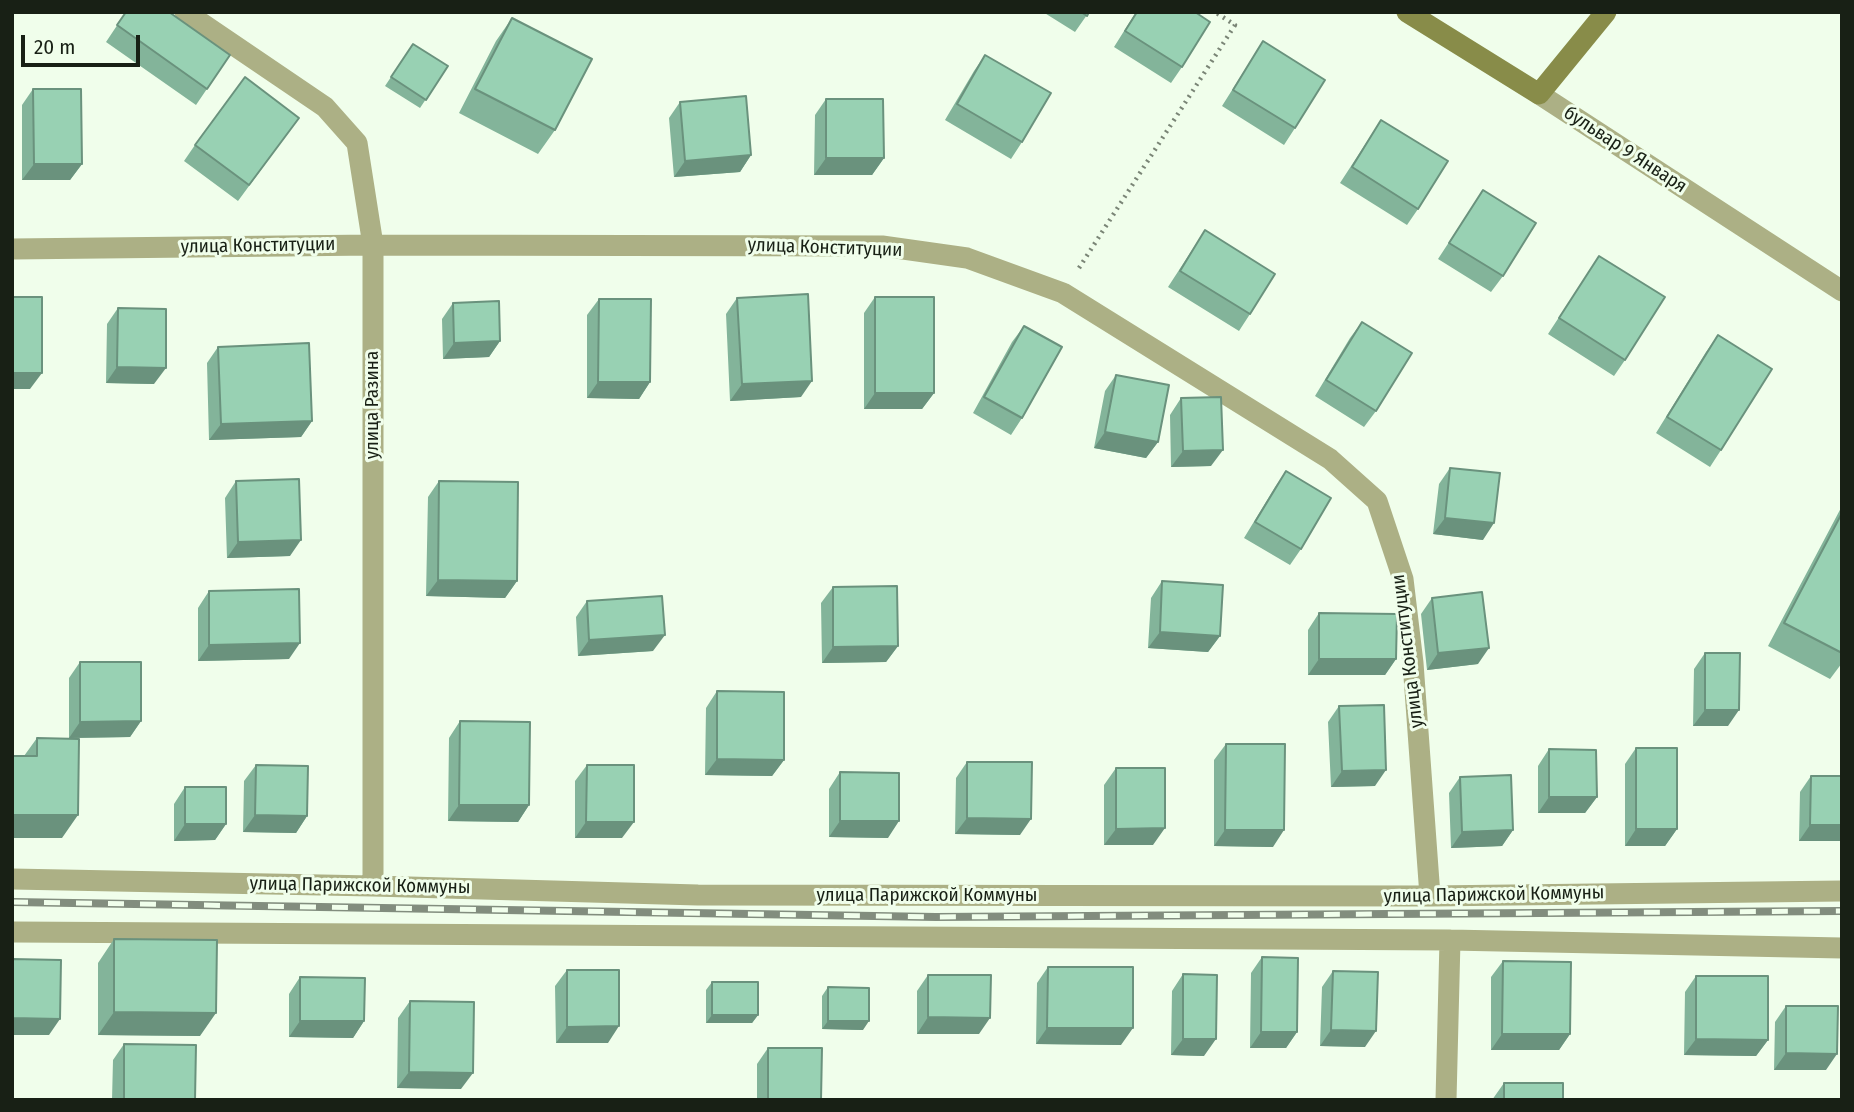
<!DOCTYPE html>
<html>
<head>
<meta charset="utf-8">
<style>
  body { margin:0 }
  #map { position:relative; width:1854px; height:1112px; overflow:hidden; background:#f0feeb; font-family:"Fira Sans Condensed",sans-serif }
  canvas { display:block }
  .frame { position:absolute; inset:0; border:14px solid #182015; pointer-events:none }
  .scale { position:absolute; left:21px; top:35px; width:119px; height:32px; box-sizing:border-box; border:4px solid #182015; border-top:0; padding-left:9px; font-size:21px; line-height:24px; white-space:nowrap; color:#182015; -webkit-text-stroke:5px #f0feeb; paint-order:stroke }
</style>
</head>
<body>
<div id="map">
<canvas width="1854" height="1112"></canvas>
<div class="frame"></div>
<div class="scale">20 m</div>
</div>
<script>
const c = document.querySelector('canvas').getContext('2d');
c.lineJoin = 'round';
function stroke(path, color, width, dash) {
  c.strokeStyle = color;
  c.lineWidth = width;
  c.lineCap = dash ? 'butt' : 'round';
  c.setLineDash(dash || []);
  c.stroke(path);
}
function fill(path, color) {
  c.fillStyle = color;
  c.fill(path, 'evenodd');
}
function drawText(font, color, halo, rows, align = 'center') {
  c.font = font + ' "Fira Sans Condensed",sans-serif';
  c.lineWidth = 6;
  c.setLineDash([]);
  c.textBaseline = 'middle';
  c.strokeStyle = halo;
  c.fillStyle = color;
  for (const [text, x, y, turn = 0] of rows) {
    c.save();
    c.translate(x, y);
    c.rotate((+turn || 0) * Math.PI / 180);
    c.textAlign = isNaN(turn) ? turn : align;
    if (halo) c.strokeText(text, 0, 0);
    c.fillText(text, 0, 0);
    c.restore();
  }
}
stroke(new Path2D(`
  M1079 268 1235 25 1215 12`), '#7a8576', 4.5, [2, 5]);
stroke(new Path2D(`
  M185 12 325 107 357 143 373 245V886
  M1539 94 1842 291
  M12 249 373 245 882 246 967 258 1063 293 1330 459 1377 501 1403 579 1413 663 1430 896
  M12 879 373 886 698 895 1430 896 1842 891
  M12 932 1450 940 1842 948
  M1446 1100 1450 940`), '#acb085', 21);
stroke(new Path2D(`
  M1407 12 1539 94 1606 12`), '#888c49', 21);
const rail = new Path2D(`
  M12 902 936 917 1842 911`);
stroke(rail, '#828d7e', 8);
stroke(rail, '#f0feeb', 5, [16]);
fill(new Path2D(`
  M126 12 230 55 196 105 106 42Z
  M1043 12H1089L1075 32Z
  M1136 12H1195L1182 67 1171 83 1114 47Z
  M512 18 555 130 538 154 459 113 496 41Z
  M1263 41 1295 128 1284 145 1222 106Z
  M413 44 448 66 420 108 385 86Z
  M985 55 1022 142 1011 159 945 120 974 71Z
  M33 89 82 164 70 180H22V105Z
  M826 99 884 158 872 175H814L815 115Z
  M680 102 751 155 740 172 674 177 669 118Z
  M299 118 238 201 184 161 195 145Z
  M1381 120 1418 209 1407 225 1340 183Z
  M1483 190 1503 276 1491 292 1438 259Z
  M1205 230 1250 314 1239 331 1168 287Z
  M1599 256 1625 360 1614 376 1548 334Z
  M875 297 934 393 922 409H864V313Z
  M737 298 801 397 730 401 726 314Z
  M599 299 650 382 639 399 587 398V315Z
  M453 303 500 341 489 357 443 359 442 319Z
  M118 308 154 384 106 383 107 324Z
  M1362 322 1376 411 1364 427 1315 396 1350 338Z
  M1024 326 1022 418 1011 435 973 413 1012 342Z
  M1718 335 1721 450 1710 467 1656 433 1706 352Z
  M218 347 312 421 301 437 209 440 207 363Z
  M1116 375 1158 442 1146 458 1094 448 1105 391Z
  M1181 398 1211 466 1171 467 1170 415Z
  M1450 468 1483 540 1433 534 1439 484Z
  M1286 471 1301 549 1290 565 1244 538 1275 487Z
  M236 481 290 556 227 558 225 498Z
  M439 481 517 581 505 598 426 596 428 497Z
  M1842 506V663L1830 679 1768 646Z
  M1162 581 1220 636 1208 652 1148 648 1151 598Z
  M833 587 898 646 886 662 822 663 821 603Z
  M209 591 289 659 198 661V608Z
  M1432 598 1478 664 1427 670 1421 614Z
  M587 601 653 651 578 656 576 617Z
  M1319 613 1396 659 1385 675H1308V630Z
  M1705 653 1728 726H1693L1694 669Z
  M80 662 141 721 130 737 69 738V678Z
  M717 691 784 760 772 776 705 775 706 708Z
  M1339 706 1375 786 1331 787 1328 722Z
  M460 721 529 805 518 822 448 821 449 738Z
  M37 738 62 838 24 756Z
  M1226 744 1273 847 1214 846V760Z
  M1636 748 1677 829 1665 846H1625V764Z
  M1549 749 1597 797 1585 813H1538V766Z
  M967 762 1020 835 955 834 956 778Z
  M256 765 307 816 296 833 243 832 244 781Z
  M587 765 622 838H575V781Z
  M1116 768 1153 845H1104V785Z
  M840 772 888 838 829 837V789Z
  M1811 776 1842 841H1799L1800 792Z
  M1460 777 1513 830 1502 846 1451 848 1449 793Z
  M185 787 226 824 215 840 174 841V804Z
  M114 939 200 1036 98 1035V963Z
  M1262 957 1297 1032 1286 1048H1250L1251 973Z
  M1503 961 1570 1034 1559 1050H1491V977Z
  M1048 967 1121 1045 1036 1044 1037 983Z
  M567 970 608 1043H556L555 986Z
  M1333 971 1365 1047 1320 1046 1322 987Z
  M1183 974 1204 1056 1171 1055 1172 991Z
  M928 975 979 1034H917V991Z
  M1696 976 1768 1040 1756 1056 1684 1055 1685 992Z
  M300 977 364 1021 353 1038 289 1037V994Z
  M712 982 758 1015 752 1023H706V990Z
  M828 987 863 1030 822 1029V996Z
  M410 1001 461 1089 397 1088 398 1018Z
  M1786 1006 1826 1070H1774L1775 1022Z
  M124 1044 195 1100H112L113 1060Z
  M768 1048 821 1100H757V1064Z
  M1504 1083 1563 1100H1492Z`), '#83b49a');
fill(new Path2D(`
  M751 155 740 172 674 177 685 161Z
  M826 158H884L872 175H814Z
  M34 164H82L70 180H22Z
  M500 341 489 357 443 359 454 343Z
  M117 367 166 368 154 384 106 383Z
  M12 373H42L30 389H12Z
  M812 381 801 397 730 401 742 384Z
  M598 382H650L639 399 587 398Z
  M875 393H934L922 409H864Z
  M312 421 301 437 209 440 221 424Z
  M1105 432 1158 442 1146 458 1094 448Z
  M1223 450 1211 466 1171 467 1183 451Z
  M1445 518 1494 523 1483 540 1433 534Z
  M301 540 290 556 227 558 238 542Z
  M438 580 517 581 505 598 426 596Z
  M1160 632 1220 636 1208 652 1148 648Z
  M665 635 653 651 578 656 589 640Z
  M300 643 289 659 198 661 209 645Z
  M898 646 886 662 822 663 833 647Z
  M1489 648 1478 664 1427 670 1438 653Z
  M1319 659H1396L1385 675H1308Z
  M1705 710H1739L1728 726H1693Z
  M141 721 130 737 69 738 80 722Z
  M717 759 784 760 772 776 705 775Z
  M1386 770 1375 786 1331 787 1342 771Z
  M1549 797H1597L1585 813H1538Z
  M459 805H529L518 822 448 821Z
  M12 815H78L62 838H12Z
  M255 815 307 816 296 833 243 832Z
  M967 818 1031 819 1020 835 955 834Z
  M840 821H899L888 838 829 837Z
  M586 822H634L622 838H575Z
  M185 824H226L215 840 174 841Z
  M1810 825H1842V841H1799Z
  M1165 828 1153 845H1104L1116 829Z
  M1636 829H1677L1665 846H1625Z
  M1225 830H1284L1273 847 1214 846Z
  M1513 830 1502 846 1451 848 1462 832Z
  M114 1012 216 1013 200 1036 98 1035Z
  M712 1015H758L752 1023H706Z
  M928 1017 990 1018 979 1034H917Z
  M12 1018 60 1019 49 1035H12Z
  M300 1021H364L353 1038 289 1037Z
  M828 1021H869L863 1030 822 1029Z
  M619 1026 608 1043H556L567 1027Z
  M1047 1028H1133L1121 1045 1036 1044Z
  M1331 1030 1376 1031 1365 1047 1320 1046Z
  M1261 1032H1297L1286 1048H1250Z
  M1502 1034H1570L1559 1050H1491Z
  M1183 1039H1216L1204 1056 1171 1055Z
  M1696 1039 1768 1040 1756 1056 1684 1055Z
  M1786 1053 1837 1054 1826 1070H1774Z
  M409 1072 473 1073 461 1089 397 1088Z`), '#6a927d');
const building = new Path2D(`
  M126 12H169L230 55 207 89 117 25Z
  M1081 12H1089L1087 16Z
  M1137 12H1195L1210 22 1182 67 1125 31Z
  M512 18 592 59 555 130 475 89Z
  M1263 41 1325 80 1295 128 1233 90Z
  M413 44 448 66 426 100 391 77Z
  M985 55 1051 93 1022 142 957 104Z
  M245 77 299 118 249 185 195 145Z
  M33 89H81L82 164H34Z
  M746 96 751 155 685 161 680 102Z
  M826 99H883L884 158H826Z
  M1381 120 1448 161 1418 209 1352 167Z
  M1483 190 1536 223 1503 276 1449 243Z
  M1205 230 1275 274 1250 314 1180 271Z
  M1599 256 1665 297 1625 360 1559 318Z
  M808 294 812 381 742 384 737 298Z
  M12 297H42V373H12Z
  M875 297H934V393H875Z
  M599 299H651L650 382H598Z
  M499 301 500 341 454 343 453 303Z
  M118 308 166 309V368L117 367Z
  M1362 322 1412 353 1376 411 1326 380Z
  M1024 326 1062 347 1022 418 984 397Z
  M1718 335 1772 369 1721 450 1667 417Z
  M309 343 312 421 221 424 218 347Z
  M1116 375 1169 385 1158 442 1105 432Z
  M1221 397 1223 450 1183 451 1181 398Z
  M1450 468 1500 473 1494 523 1445 518Z
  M1286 471 1331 498 1301 549 1255 522Z
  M299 479 301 540 238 542 236 481Z
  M439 481 518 482 517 581 438 580Z
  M1842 513V653L1784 623Z
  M1162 581 1223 585 1220 636 1160 632Z
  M897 586 898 646 833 647V587Z
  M299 589 300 643 209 645V591Z
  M1482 592 1489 648 1438 653 1432 598Z
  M662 596 665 635 589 640 587 601Z
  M1319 613 1397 614 1396 659H1319Z
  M1705 653H1740L1739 710H1705Z
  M80 662H141V721L80 722Z
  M717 691 784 692V760L717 759Z
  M1384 705 1386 770 1342 771 1339 706Z
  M460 721 530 722 529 805H459Z
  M37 738 79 739 78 815H12V756H37Z
  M1226 744H1285L1284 830H1225Z
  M1636 748H1677V829H1636Z
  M1549 749 1596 750 1597 797H1549Z
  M967 762H1032L1031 819 967 818Z
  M256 765 308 766 307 816 255 815Z
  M587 765H634V822H586Z
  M1116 768H1165V828L1116 829Z
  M840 772 899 773V821H840Z
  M1511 775 1513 830 1462 832 1460 777Z
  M1811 776H1842V825H1810Z
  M185 787H226V824H185Z
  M114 939 217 940 216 1013 114 1012Z
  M1262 957 1298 958 1297 1032H1261Z
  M12 959 61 960 60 1019 12 1018Z
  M1503 961 1571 962 1570 1034H1502Z
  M1048 967H1133V1028H1047Z
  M567 970H619V1026L567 1027Z
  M1333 971 1378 972 1376 1031 1331 1030Z
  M1183 974 1217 975 1216 1039H1183Z
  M928 975H991L990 1018 928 1017Z
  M1696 976H1768V1040L1696 1039Z
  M300 977 365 978 364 1021H300Z
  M712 982H758V1015H712Z
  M828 987 869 988V1021H828Z
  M410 1001 474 1002 473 1073 409 1072Z
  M1786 1006H1838L1837 1054 1786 1053Z
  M124 1044 196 1045 195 1100H124Z
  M768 1048H822L821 1100H768Z
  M1504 1083H1563V1100H1504Z`);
fill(building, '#98d1b3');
stroke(building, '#6a927d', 2);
drawText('19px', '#182015', '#f0feeb', [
  ["бульвар 9 Января",1625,150,33],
  ["улица Конституции",258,246,-1],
  ["улица Конституции",825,248,2],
  ["улица Разина",373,405,-90],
  ["улица Конституции",1408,651,-97],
  ["улица Парижской Коммуны",360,886,1],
  ["улица Парижской Коммуны",1494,895,-1],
  ["улица Парижской Коммуны",927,896]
]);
</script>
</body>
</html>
